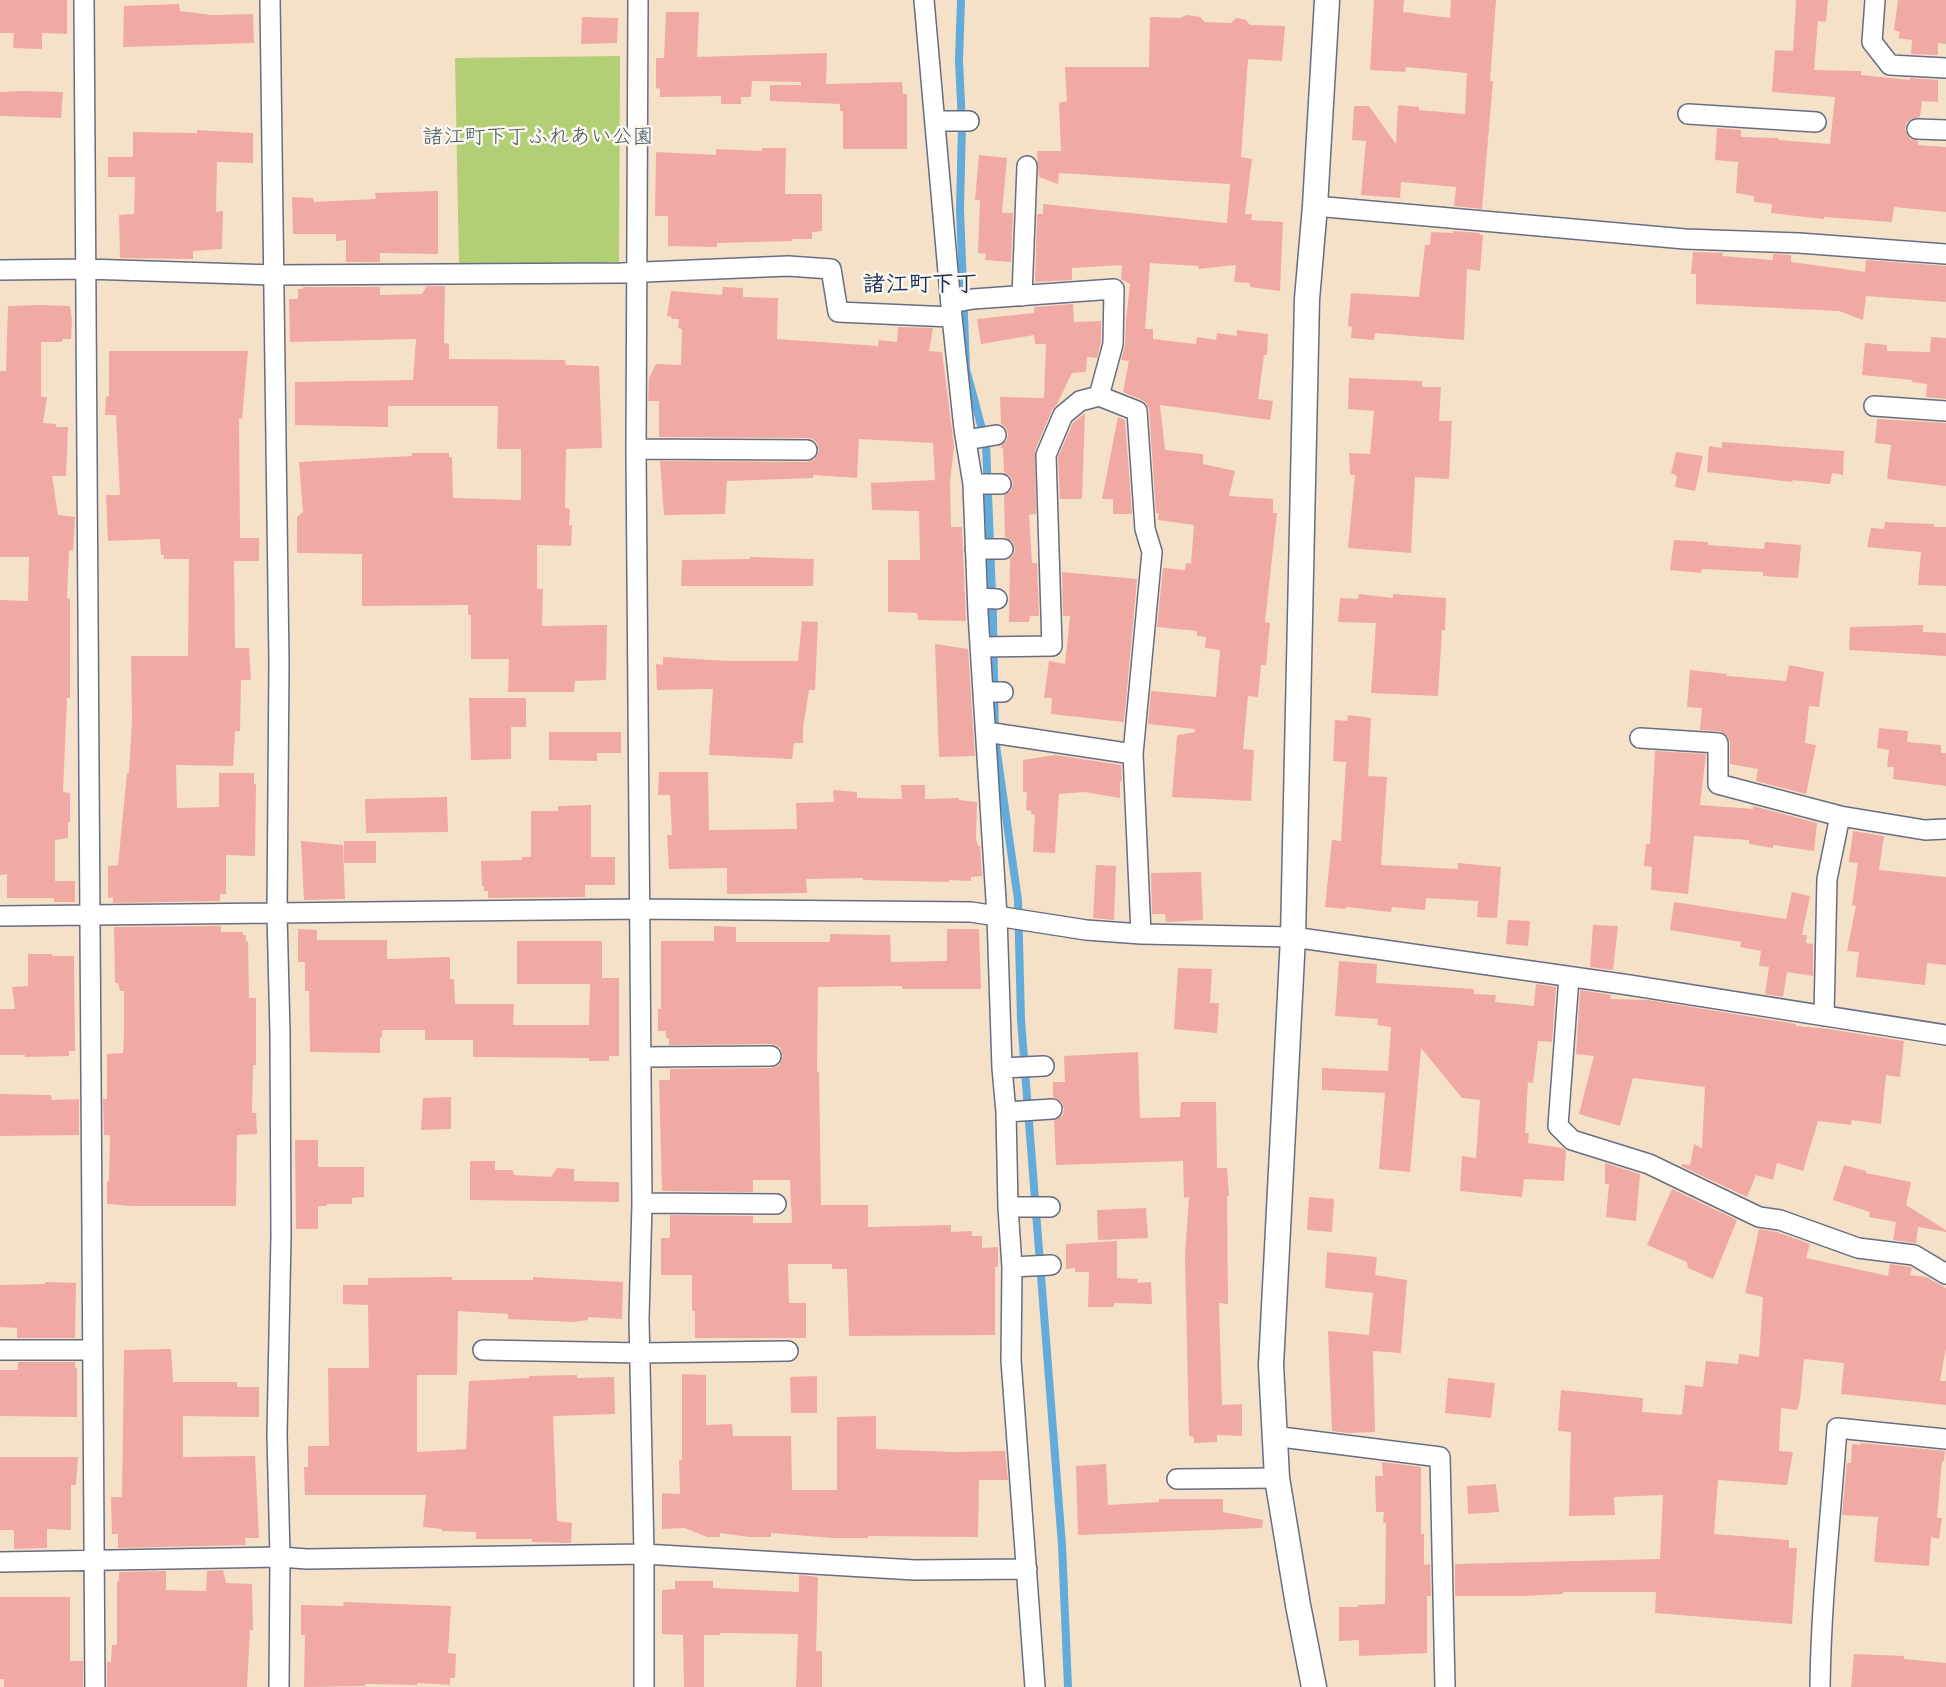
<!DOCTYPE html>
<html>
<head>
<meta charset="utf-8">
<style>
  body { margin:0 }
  canvas { display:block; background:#f5e1c8 }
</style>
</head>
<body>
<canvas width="1946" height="1687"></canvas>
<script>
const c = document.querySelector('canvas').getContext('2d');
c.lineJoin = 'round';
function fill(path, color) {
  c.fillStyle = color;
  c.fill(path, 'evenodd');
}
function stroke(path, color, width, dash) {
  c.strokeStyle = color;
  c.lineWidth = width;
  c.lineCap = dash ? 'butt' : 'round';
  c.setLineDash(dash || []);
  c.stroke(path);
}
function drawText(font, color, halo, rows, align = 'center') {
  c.font = font + ' Itim,"Klee One",sans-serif';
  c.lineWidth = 5;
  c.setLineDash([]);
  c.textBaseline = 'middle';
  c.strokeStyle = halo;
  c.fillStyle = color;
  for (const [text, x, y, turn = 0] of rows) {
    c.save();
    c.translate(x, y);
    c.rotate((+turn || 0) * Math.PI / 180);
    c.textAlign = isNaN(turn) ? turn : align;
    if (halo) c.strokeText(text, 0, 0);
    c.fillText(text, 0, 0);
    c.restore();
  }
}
fill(new Path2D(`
  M620 56 619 262 459 265 455 58Z`), '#b3cf76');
stroke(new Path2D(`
  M961 0 959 60 962 124 960 209 966 369 986 444 993 619 995 739 1018 900 1021 1020 1062 1545 1068 1687`), '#62abda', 8);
fill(new Path2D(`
  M0 0H67V34L42 33V49L13 48 14 33H0Z
  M1374 0H1404L1403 12 1450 18 1451 0H1496L1490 81H1493L1482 209 1454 206 1456 187 1401 182 1400 198 1361 195 1366 141 1352 140 1354 106H1369L1396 144 1398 105 1419 107V110L1465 114 1467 73 1406 67 1405 72 1370 70Z
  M1796 0H1828L1826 22 1818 21 1814 70 1861 71V75L1910 80V78L1938 80V102L1922 101 1920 117 1911 119 1906 123 1905 129 1910 139 1918 141V145L1946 147V212L1894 207 1892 222 1824 217V219L1805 217 1771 213 1772 204 1754 202V196L1736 193 1738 162 1715 160 1717 128 1741 130V137L1778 138V140L1830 144 1835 97 1772 92 1775 50 1793 51Z
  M1898 0H1946V44L1938 43V55L1911 54 1912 40 1898 38 1900 32 1894 30Z
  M179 4 180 11 212 15 253 14 254 43 123 47 124 6Z
  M666 12H699L697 57 827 53 826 84 902 82 903 94H907V149H843V111H840V104L770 101V85H801V82L752 81 751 97H741V104H721V96L660 97V89L656 88V58H664Z
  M1187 15 1200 17 1205 22 1231 23 1236 18 1246 20 1250 25 1285 26 1282 61 1248 59 1241 157 1252 159 1245 214H1252L1251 220 1283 222 1280 291 1250 287V283L1234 282 1236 265 1198 269 1199 266 1150 263 1145 329H1153V339L1196 344 1197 337 1216 340 1217 333 1237 336V330L1268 334 1267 355H1264L1258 399 1273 401 1270 420 1160 405 1165 450 1203 454V464L1235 471 1229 496 1273 499V513H1277L1265 622 1270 623 1266 665H1261L1258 697 1248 696 1243 749 1254 750 1251 801 1172 797 1177 737 1178 735 1195 732V729L1148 724 1151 691 1216 697 1220 650 1205 648 1206 637 1197 636V631L1157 627 1163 568 1185 570 1186 563 1191 564 1194 525 1158 520 1159 513H1156L1149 409 1146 403 1142 400 1123 392 1129 361 1121 360 1125 345 1126 320 1130 284 1121 279 1122 265 1072 268V280L1035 282 1037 214H1043V204L1227 223 1230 184 1059 173 1058 184 1039 177 1037 151H1061L1059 103 1067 101 1065 67H1149L1150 17 1180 18Z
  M582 17 618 18 617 43 581 44Z
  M25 91 63 92 61 118 0 116V92Z
  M197 130 253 133V163L217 162 216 212 223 211 222 249 193 251V259L120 258 119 215 134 214 135 177H108V157H133V132L197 133Z
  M762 148H786L785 194H822V231L812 232V239H792V241L717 243V247L668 246V216H655L656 152 716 155V149L762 151Z
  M979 155 1007 158 1002 213H1013L1011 262 985 260 986 254 978 253 980 200H975Z
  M438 191V254L380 253V262H346V240L336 241V234H293L292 197 313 198 314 202 376 199 375 193Z
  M1453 231 1480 233V235H1483L1480 271 1467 269 1464 340 1375 333 1374 340 1351 338 1352 327 1348 326 1351 293 1419 297 1425 245H1430L1431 232 1453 233Z
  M1693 252 1723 253 1722 256 1773 260V254L1791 255V262L1865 272 1866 260 1946 266V302L1866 296 1863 320 1839 311 1696 304V274H1691Z
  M427 286H445L444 343 449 344V359L565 360 566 365 599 366 602 448 566 449 565 508 570 509 569 525H572L571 546 537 545V589H543L542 626 607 625 606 680 575 681 574 692H508L509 659H471V615H468V605L362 606V554L297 553V517L303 512 299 462 412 456V453H449V457H452L453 498 521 500V449H497L498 406H388V427L295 425V382L413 380 416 339 290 342 289 299H298V289H303V287H380V295L422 294Z
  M723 287 743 288V297L778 298 777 339 878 346 879 340 897 342 898 327 933 328 929 351 942 352 954 446 950 482 951 527H962L966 621 918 620 917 613 888 612V560H920L919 511 872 510 871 483 935 480 933 443 859 439 857 478 813 475V478L727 481 725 514 664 515 660 461 807 462 814 460 819 451 817 443 813 439 807 438 659 437V401H648L649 378 656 364 681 365 682 329 678 328 679 319H671L672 317 667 316 671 291 722 295Z
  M1073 304 1074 322 1101 321V342L1097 358 1087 357 1086 372 1072 373 1057 404 1052 410 1035 450 1036 514 1029 515 1032 563H1037L1039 616H1030L1029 622H1009L1010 559 1014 554 1015 548 1013 542 1005 537 1004 495 1011 491 1013 483 1011 477 1004 472 1003 448H1001V446L1007 440 1008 434 1006 428 1001 424 1000 397 1044 398 1046 344H1035L1034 335 981 344 977 319 1034 313V307Z
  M40 305 70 306 72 320 71 339H62V342H41V397H47L43 423 56 424V427H68L66 476H52L58 515 75 517 73 551 69 550 67 598 70 599V698H67L63 792 70 793V822H68V838L55 840V881H75V902H54V898H7V874L0 875V600L28 601 29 557H0V371H6L8 306Z
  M1931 337 1946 338V399L1926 397 1927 384 1912 382V380L1862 375 1865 343 1887 345V351L1930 352Z
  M109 351H248L242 419 239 418 240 538H259V561H234L235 648H249L251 680H241L240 731H235L233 766 176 765 177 808 219 807V773H254V784H256L255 856 226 855V894H220V901L113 903V897L108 898V866L118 865 127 773H129L132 719 131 656H188L189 559H164V555H161L160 539 108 541 106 495H120L116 415H105L106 397 109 396Z
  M1349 378 1422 381V387H1441L1439 421H1452L1449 479 1415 477 1411 553 1348 548 1355 475H1350L1349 453 1370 454 1374 411 1348 409Z
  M1085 413 1082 499H1060L1058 457 1073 423Z
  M1118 417 1125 420 1132 514H1113V499H1102Z
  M1877 419 1946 423V486L1887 479 1891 445 1875 443Z
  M1722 442 1844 451 1843 475 1832 473 1830 484 1792 480 1793 482 1707 472 1709 446 1722 448Z
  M1676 452 1703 456 1695 491 1675 487 1677 476 1671 473Z
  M1885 522 1934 524V527H1946V586L1918 585 1921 552 1867 547 1871 528 1884 529Z
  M1674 540 1708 542V545L1764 549 1765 542 1801 545 1798 578 1763 576V572L1702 569 1701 573 1670 570Z
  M750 557 814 559 813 586H681L682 560 750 559Z
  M1062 572 1137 579 1124 722 1051 714 1052 698H1044L1049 661 1065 664 1070 616H1063Z
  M1359 594 1393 598V594L1446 598 1445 630H1442L1438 696 1371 693 1376 623 1338 622 1340 598 1358 599Z
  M802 621 818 622 815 690H809L803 728V743H794L792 759 709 755 713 689 657 690 656 664 663 665V657L729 661H798Z
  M1923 625V632L1946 633V656L1849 650 1850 627Z
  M935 644 968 649 975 756 939 757Z
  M1789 665 1824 672 1819 707 1809 706 1805 743 1816 745 1806 794 1756 781 1758 769 1730 764V743L1728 737 1719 731 1700 730 1702 708 1687 707 1690 670 1727 674V676L1786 681Z
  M469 698H526V727H511V759L471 760Z
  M1348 715 1371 718 1368 776 1387 777 1381 865 1458 869V863L1501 867 1497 918 1477 917 1478 901 1426 898 1425 910 1392 907 1391 912 1346 907V909L1325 907 1332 840 1341 841 1346 762 1333 761 1335 720 1347 721Z
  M1879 728 1908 731 1907 742 1941 745V753H1946V786L1893 779 1894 767H1887L1889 750 1877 748Z
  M549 732H621V753H597V761L549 760Z
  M1655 751 1706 754 1700 805 1753 809V806L1817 823 1814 851 1773 845V848L1749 844V840L1694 836 1688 894 1651 890 1652 867 1644 866 1646 844H1650Z
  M1055 755 1121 765 1122 781 1120 782V798L1084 792 1059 794 1055 853 1033 852 1035 815 1031 814V811L1026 810 1027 792H1023V760Z
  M659 772H708L709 830 797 829 796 803 834 802 833 790 857 792V798L902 799 901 785H925V799L959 798V800L977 802 976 840 978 846H980L982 876 971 877V881L949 880V882L863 880V878L806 879 807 893 727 894V868L669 869 667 835H672L670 795H658Z
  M447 797 448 832 366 833 365 799Z
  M591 805V857H615V885H585V897L488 898V891H484V886H482L481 861 522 860V857H531V811H558V806Z
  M1853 831 1884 836 1879 870 1946 877V965L1927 963 1925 985 1856 977 1859 952 1847 951 1856 906 1852 905 1858 863 1849 862Z
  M301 841 343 845 345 899 304 900Z
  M344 841H376V863H344Z
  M1096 865 1116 866 1114 920 1093 918Z
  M1201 872 1203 920 1166 922 1165 914H1152L1151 873Z
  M1792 892 1810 896 1802 935H1807L1806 943 1813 944V976L1787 972 1783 997 1765 994 1769 967 1759 966 1761 951 1740 947 1741 942 1670 930 1674 902 1786 919Z
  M1508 920 1530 921 1528 946 1506 944Z
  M1593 925 1618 926 1613 970 1590 967Z
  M221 926V932H243V935H246V942L248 941 249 998H256V1065H253L252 1113H256L257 1134 237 1135 236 1206H132L107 1204V1181H109L110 1135H104L103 1099H107V1054L123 1053 124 1034V991H120L118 983H115L114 927Z
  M714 926 736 927V942H830V934L890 935 891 962 947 961V929H979L981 989H902V986L818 987 817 1072H819L821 1205H868V1227L951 1225V1232L972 1231V1236H982V1248L998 1247V1267H995V1335L849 1336 847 1269H832V1264H788L789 1303H806V1338H695V1311H692V1275H661V1238H670V1215L753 1216V1223H792L790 1180H753V1192L662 1191 659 1080H670V1069L772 1068 778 1066 783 1057 781 1049 776 1045 771 1044 669 1045V1038H666V1031H658V1009H661V941H714Z
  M298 929 317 930V940H387V959L450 957V979H454L455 1004H514L513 1025H589L590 984H517V941H602V978H619V1056H609V1061H589V1058L473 1057V1040H425V1030H382V1037H380V1053L310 1052 309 991H305V962H298Z
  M28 954H52V956H74L75 1051H69V1056L25 1057V1055H0V1009H15L12 987 28 986Z
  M1339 961 1377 964 1376 983 1474 989V994L1496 995 1495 1002 1534 1006 1536 984 1556 987 1552 1042 1538 1041 1533 1083 1528 1082 1525 1133H1529L1528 1143 1563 1148 1566 1151 1564 1181 1524 1179 1522 1197 1460 1191 1462 1156 1476 1158 1480 1100 1462 1098 1421 1048 1410 1172 1379 1169 1385 1093 1322 1090V1068L1388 1071 1391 1027 1377 1025 1378 1019 1335 1016Z
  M1178 968 1212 969 1210 1003H1219L1217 1033 1174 1029Z
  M1580 990 1611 995 1610 999 1648 1000 1796 1024V1026L1828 1029 1904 1041 1900 1077 1886 1075 1881 1124 1852 1120 1851 1125 1818 1121 1803 1171 1777 1163 1773 1180 1756 1175 1747 1197 1681 1166 1682 1164 1690 1165 1694 1144 1702 1148 1705 1087 1633 1078 1620 1126 1579 1114 1594 1056 1576 1054Z
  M1138 1052 1140 1118 1180 1117 1181 1102H1216L1217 1168H1227L1229 1196H1227L1228 1304 1219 1303 1222 1405 1242 1404V1436L1217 1435V1442L1194 1443V1437L1189 1436 1185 1255 1189 1197 1184 1198 1183 1161 1056 1165 1054 1121 1063 1115 1064 1109 1062 1102 1053 1097V1082H1065L1064 1056Z
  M0 1094 51 1095 52 1100 79 1099V1135L0 1136Z
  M451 1097V1129L421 1130 423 1098Z
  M295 1140H318V1167H364V1197L352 1198V1204H327V1206H318V1229H296Z
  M470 1161H495V1170H513L514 1175 551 1177 557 1168 574 1169V1181L619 1182V1202L470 1200Z
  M1605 1163 1640 1174 1636 1221 1606 1217 1609 1184H1605Z
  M1844 1165 1866 1171V1173L1911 1182 1906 1205 1946 1230V1232L1918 1227 1916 1243 1893 1240 1896 1222 1869 1217 1870 1212 1833 1200Z
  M1672 1189 1737 1220 1713 1279 1688 1268 1687 1262 1647 1245Z
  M1309 1197 1334 1199 1332 1232 1307 1230Z
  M1146 1208 1148 1238 1098 1240 1097 1210Z
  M1759 1229 1777 1232 1810 1244 1806 1258 1888 1276 1890 1264 1910 1267 1912 1268 1910 1275 1926 1277 1946 1288V1348L1940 1381H1946V1405L1841 1394 1844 1363 1804 1359 1800 1400 1797 1410 1781 1408 1779 1451 1793 1452 1787 1485 1718 1480 1714 1534 1789 1540V1548H1797L1792 1624 1655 1613 1656 1592H1563V1594L1524 1596H1455V1564L1660 1559 1663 1495 1614 1497 1615 1515 1569 1516 1571 1432 1558 1431 1561 1390 1643 1398 1642 1412 1682 1415 1685 1385 1703 1387 1706 1361 1738 1364 1739 1354 1759 1357 1763 1297 1745 1293Z
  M1117 1241V1278L1138 1279 1137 1283 1151 1282 1152 1304 1114 1303V1307H1088L1089 1272H1075V1268L1066 1269V1244Z
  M1327 1252 1377 1257 1375 1275 1407 1280 1401 1353 1373 1351 1375 1432 1348 1433 1332 1431 1328 1331 1369 1335 1373 1293 1325 1288Z
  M452 1277V1280H533V1277L623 1282 622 1319 588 1317V1320L574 1322 508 1319V1314L458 1311 457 1375H417V1452L466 1449 469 1381 529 1378V1376L577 1375V1378L614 1377 615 1414 553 1416 557 1521 572 1523 571 1543 532 1542V1539H476V1532L442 1531V1529L423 1527 426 1495H305L304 1467H308V1446H329L328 1368H369L368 1305 343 1304V1285H368V1278Z
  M45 1282 76 1283 75 1338H17V1328L0 1327V1285L45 1284Z
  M171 1349 173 1382H237V1387H259V1417L183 1416V1457L255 1456 259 1538H245L246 1545 118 1548V1534H112L111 1497H122L124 1350Z
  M18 1362H75V1368H77V1417L0 1416V1370H18Z
  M682 1374 706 1375V1425L732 1424 733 1436H791L792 1490H837V1417L876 1416V1449L953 1452 1005 1451 1008 1480H979L978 1537 868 1536V1538H833L771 1533V1537H749L720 1533V1537H707L685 1528 662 1529V1493L680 1494 679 1460H682Z
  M817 1376V1413H791L790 1377Z
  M1448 1378 1495 1383 1491 1418 1445 1413Z
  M1861 1443 1945 1451 1944 1461H1942L1937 1518H1942L1939 1539 1931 1537 1929 1566 1874 1562 1878 1517 1842 1515 1847 1463H1851L1852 1444 1860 1445Z
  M0 1457H78L76 1485H71V1530L47 1529V1548L14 1549V1530H0Z
  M1382 1462 1421 1467V1534H1424V1565L1430 1564 1431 1596H1427V1653L1359 1656V1640L1339 1641V1607H1357L1359 1605 1385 1604 1386 1523H1383L1384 1512H1376L1375 1476H1383Z
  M1106 1464 1108 1505 1159 1502V1499H1223V1512L1263 1520 1262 1528 1078 1535 1076 1466Z
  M1496 1484 1499 1512 1468 1514 1467 1486Z
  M223 1570 226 1583 252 1584 253 1630H250L247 1687H107V1662H111L112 1645H117V1581H119V1572L166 1571V1590L206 1591 207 1571Z
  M799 1575 818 1577 816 1651H822V1687H796L798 1634 720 1633V1635H704V1687H684L683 1635 662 1634V1590L675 1589V1581H713V1588L799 1592Z
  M0 1597H70V1661H83V1687H4V1679H0Z
  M344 1602 451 1606 448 1653 456 1654 455 1678H450V1685L417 1683V1685L365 1684V1686L304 1687 305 1635H301V1605L343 1606Z
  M1854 1654 1904 1656V1659L1946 1663V1687H1851Z`), '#f1a9a4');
const minor = new Path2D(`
  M84 0 95 1687
  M270 0 279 662 277 913 280 1034 281 1236 277 1434 280 1557 279 1687
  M638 0 636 449 642 1203 639 1319 644 1554V1687
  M924 0 952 317 964 429 973 484 978 613 997 916 1002 1068 1006 1112 1008 1207 1012 1267 1011 1360 1035 1687
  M1875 0 1872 42 1890 65 1946 68
  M1688 114 1816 122
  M936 121H969
  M1917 129 1946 130
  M1315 206 1685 239 1799 243 1946 254
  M0 270 86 269 273 275 621 273 788 266 831 269 838 312 952 317
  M1022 296 1027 166
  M951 303 973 299 1114 289 1113 344 1099 396 1137 411 1145 529 1152 552 1133 754 1141 934
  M1874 406 1946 411
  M966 440 996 435
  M636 449 807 450
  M973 484H1001
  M975 549H1003
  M978 598 997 599
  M981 647 1052 646 1046 455 1063 415 1080 401 1099 396
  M983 692H1003
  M986 732 1133 754
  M1640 738 1718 743V784L1840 816 1925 830 1946 829
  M0 916 639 909 971 912 1086 930 1141 934 1293 937 1629 985 1946 1035
  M1569 977 1558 1126 1572 1140 1649 1164 1759 1217 1780 1220 1858 1248 1914 1255 1946 1274
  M1824 1016 1827 879 1840 816
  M641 1057 771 1056
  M1002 1068 1044 1066
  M1006 1112 1052 1109
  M642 1203 776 1204
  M1008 1207H1050
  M1012 1267 1051 1265
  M0 1350H92
  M483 1350 641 1353 788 1351
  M1273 1436 1440 1457 1445 1687
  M1177 1479 1277 1478
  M0 1562 280 1557 307 1559 644 1554 915 1570 1027 1569
  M1820 1687C1821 1600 1831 1514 1837 1428L1946 1439`);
const tertiary = new Path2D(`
  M1314 1687 1298 1605 1277 1478 1271 1365 1293 937 1307 299 1315 206 1327 0`);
stroke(minor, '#676d83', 22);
stroke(tertiary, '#676d83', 27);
stroke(minor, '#fff', 19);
stroke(tertiary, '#fff', 24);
drawText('21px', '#415764', '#fbf7ec', [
  ["諸江町下丁ふれあい公園",538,138]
]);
drawText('bold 23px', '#1b2f5e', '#fbf7ec', [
  ["諸江町下丁",920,285]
]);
</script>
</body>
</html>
